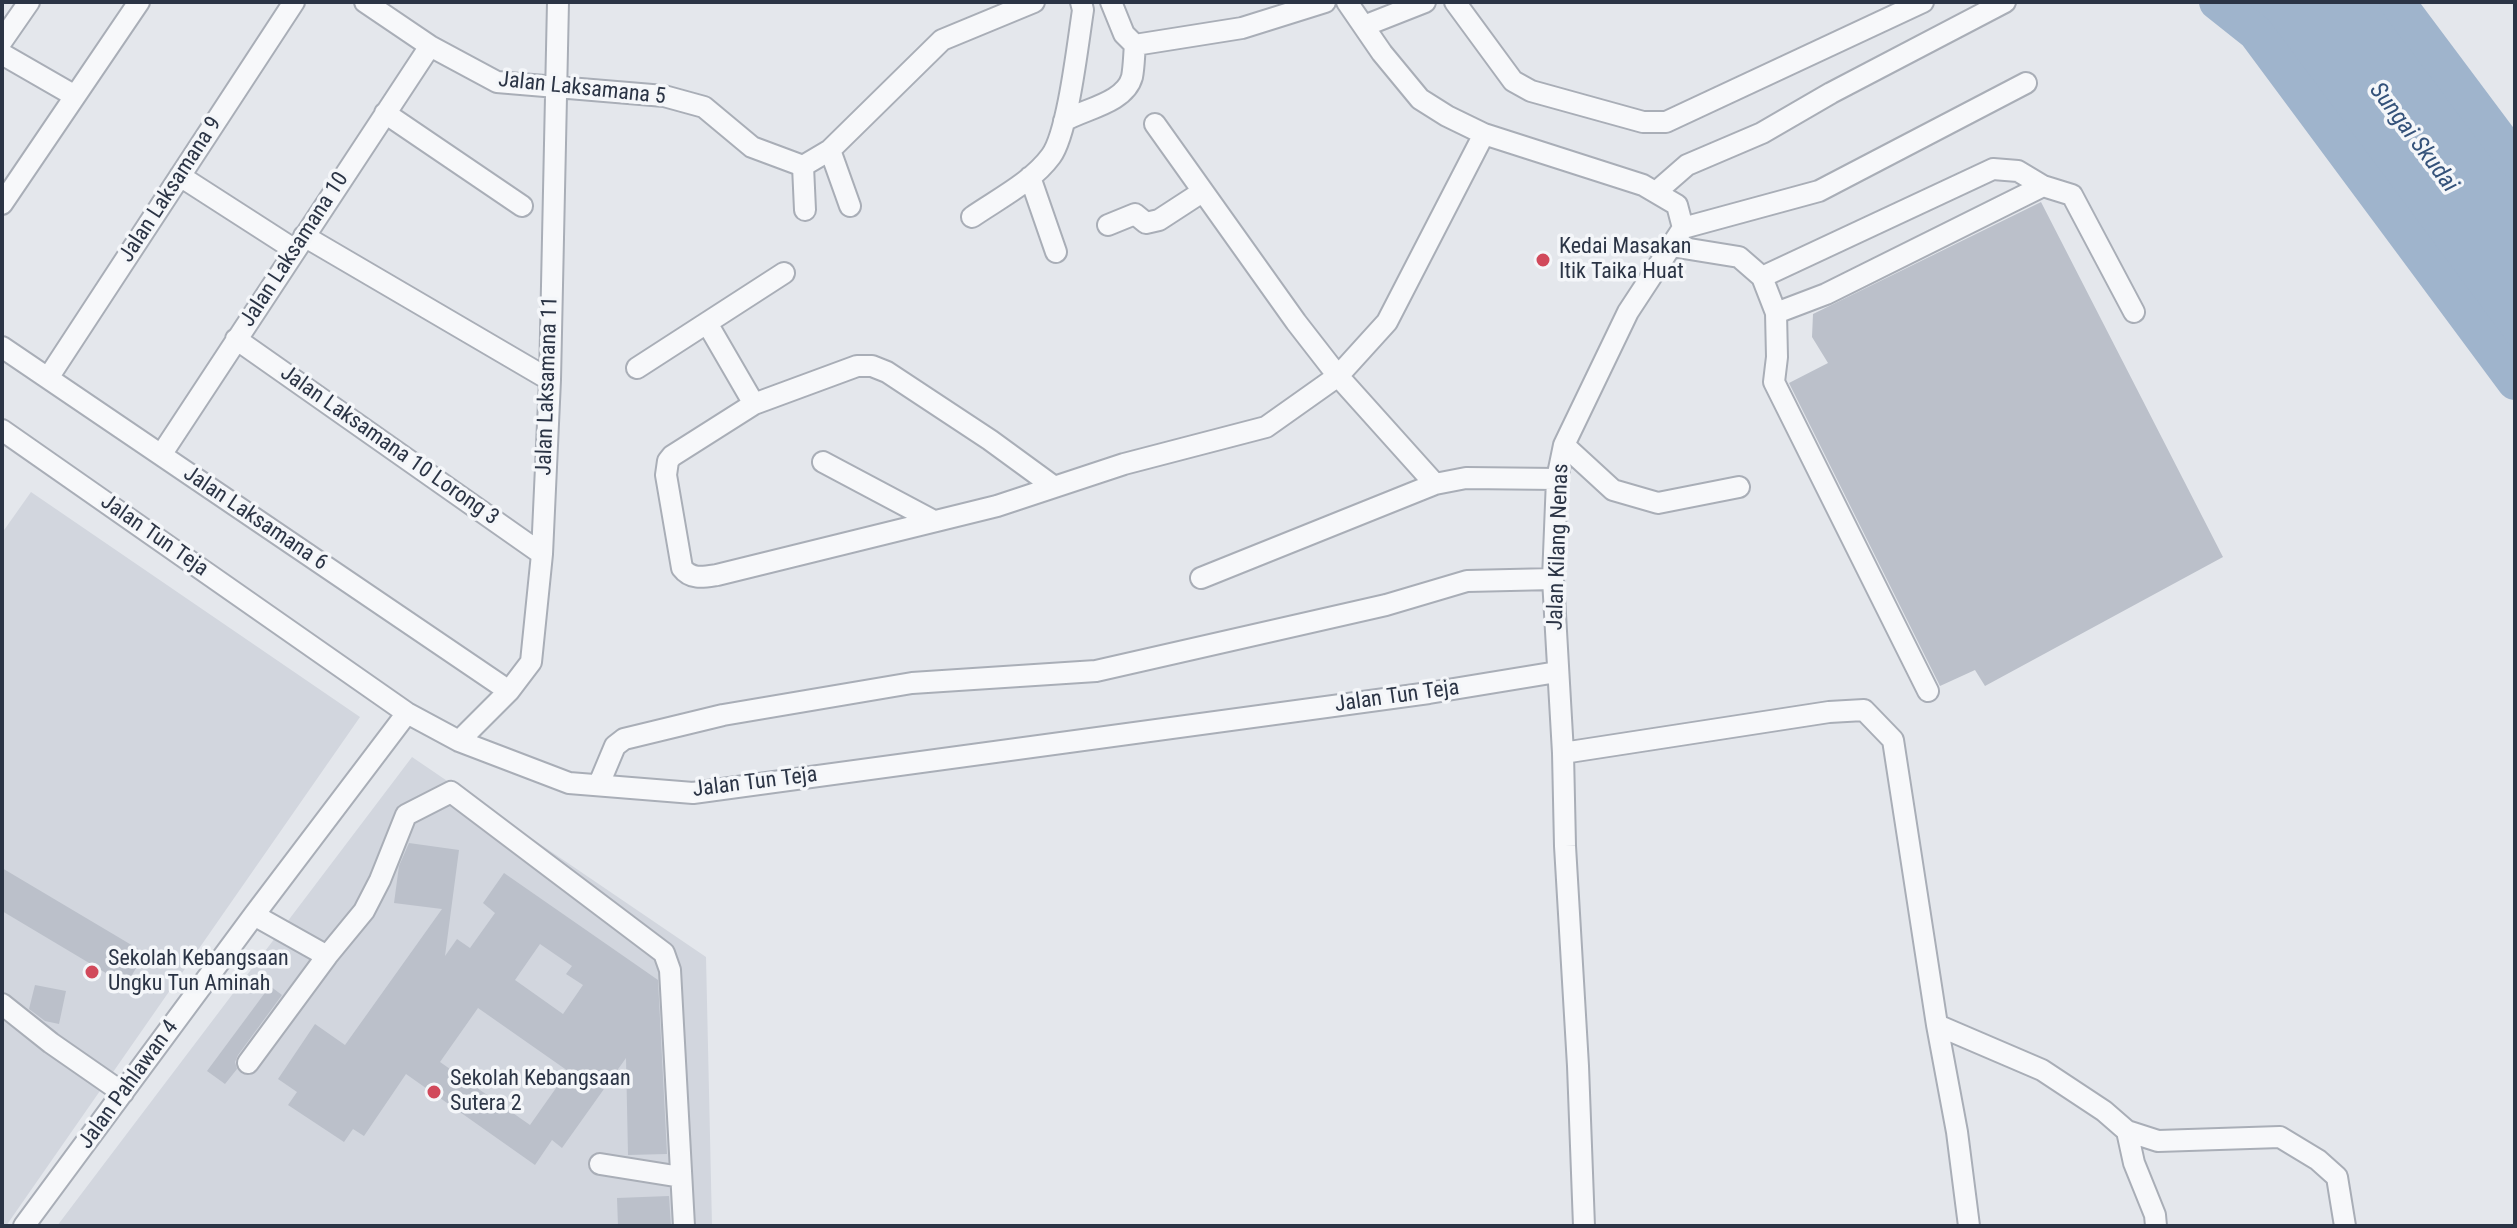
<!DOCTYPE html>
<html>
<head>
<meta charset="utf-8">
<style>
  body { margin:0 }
  #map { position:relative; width:2517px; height:1228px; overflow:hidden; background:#e4e7ec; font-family:"Roboto Condensed",sans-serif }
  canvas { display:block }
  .frame { position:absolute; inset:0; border:4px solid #2b3445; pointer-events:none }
</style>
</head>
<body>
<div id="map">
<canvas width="2517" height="1228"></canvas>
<div class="frame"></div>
</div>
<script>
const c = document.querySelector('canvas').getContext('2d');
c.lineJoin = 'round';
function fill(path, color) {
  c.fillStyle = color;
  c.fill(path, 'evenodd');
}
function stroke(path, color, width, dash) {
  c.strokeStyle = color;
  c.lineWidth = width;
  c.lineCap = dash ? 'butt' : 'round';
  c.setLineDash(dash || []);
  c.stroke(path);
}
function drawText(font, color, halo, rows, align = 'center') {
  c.font = font + ' "Roboto Condensed",sans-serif';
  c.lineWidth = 7;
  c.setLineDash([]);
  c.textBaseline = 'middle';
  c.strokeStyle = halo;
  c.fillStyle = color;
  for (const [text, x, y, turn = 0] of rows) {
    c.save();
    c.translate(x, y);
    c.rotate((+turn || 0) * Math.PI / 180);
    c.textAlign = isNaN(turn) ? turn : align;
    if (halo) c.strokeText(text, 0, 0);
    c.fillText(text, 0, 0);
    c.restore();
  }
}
fill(new Path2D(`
  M31 492 360 717 6 1226H2V533Z
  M412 757 706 957 712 1226H57Z`), '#d2d6de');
fill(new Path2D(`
  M2217 2H2397L2515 160V382L2256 33Z`), '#9fb4cc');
stroke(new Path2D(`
  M2217 2 2256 33 2515 382
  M2397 2 2515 160`), '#9fb4cc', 36);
fill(new Path2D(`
  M2041 202 2223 557 1985 686 1975 670 1940 686 1789 383 1828 363 1812 337 1813 314Z
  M409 843 459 850 445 956 457 939 470 948 495 913 483 903 504 873 658 980 667 1154 628 1155 626 1058 562 1148 552 1140 535 1165 406 1074 364 1136 353 1129 344 1142 288 1105 297 1092 278 1079 315 1024 345 1045 442 909 394 903 399 866ZM540 944 572 966 566 974 583 985 563 1014 515 980ZM478 1008 568 1071 530 1125 440 1062Z
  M2 868 145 953 126 985 2 911Z
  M35 985 66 991 59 1024 45 1021 29 1009Z
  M270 986 282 995 238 1055 235 1062 237 1069 225 1084 207 1071Z
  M669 1196 671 1226H618L617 1198Z`), '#bbc0ca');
const minor = new Path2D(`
  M365 2 430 46 497 82 664 96 704 107 752 147 803 166 830 150 942 40 1034 2
  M1111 2 1124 34 1135 45 1242 28 1325 2
  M1347 2 1382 53 1420 99 1447 116 1484 134 1643 185 1677 205 1683 228 1628 312 1564 445 1557 479 1553 579 1563 753 1565 846 1578 1066 1584 1226
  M1455 2 1513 81 1531 91 1643 122H1666L1923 2
  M1364 26 1425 2
  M2 41 29 2
  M2 54 75 96
  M385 113 522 206
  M1064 121C1084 109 1125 103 1132 77 1134 67 1134 55 1135 45
  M1155 124 1296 322 1338 376 1435 484
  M830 150 850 206
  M803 166 805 210
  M180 176 295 250
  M1030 177 1056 252
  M1656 192 1687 165 1762 133 1831 93 2005 2
  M2 204 139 2
  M972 217C998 199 1032 182 1051 156 1068 133 1078 42 1083 10L1081 2
  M1108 225 1135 214 1146 223 1159 220 1202 192
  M1683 228 1819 191 2026 83
  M304 236 550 380
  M1671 246 1739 257 1762 277 1776 313 1826 294 2043 186 2072 195 2134 312
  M1762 277 1993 169 2018 171 2043 186
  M1776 313 1777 357 1774 382 1928 691
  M707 323 754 404
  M236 339 542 554
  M2 347 509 691
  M637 368 784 273
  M48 378 294 2
  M2 430 407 713 459 741 569 783 693 793 1429 693 1557 672
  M1564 445 1613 490 1658 503 1739 487
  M161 455 430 46
  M823 462 934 521
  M1053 486 990 440 887 372 872 366H857L754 404 672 456 668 461 666 475 682 568C691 580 704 577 717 575L997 506 1124 464 1266 427 1338 376 1387 322 1484 134
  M1201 578 1435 484 1466 478 1557 479
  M459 741 509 691 531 662 542 554 550 380 558 2
  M1563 753 1829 712 1864 710 1893 740 1937 1025 1957 1132 1969 1226
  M599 784 615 746 624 739 723 715 912 683 1096 671 1386 605 1467 581 1553 579
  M254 915 327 956 364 911 380 880 406 815 451 792 664 953 670 970 684 1226
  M2 1004 51 1043 123 1093
  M1937 1025 2042 1070 2104 1111 2127 1131 2158 1141 2280 1137 2318 1160 2337 1177 2345 1226
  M248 1063 327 956
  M2127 1131 2134 1163 2155 1215 2156 1226
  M600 1164 681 1177
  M24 1226 254 915 407 713`);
stroke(minor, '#a9aeb7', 24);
stroke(minor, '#f7f8fa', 20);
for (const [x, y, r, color] of [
  [1543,260,8,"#d1495b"],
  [92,972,8,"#d1495b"],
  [434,1092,8,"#d1495b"]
]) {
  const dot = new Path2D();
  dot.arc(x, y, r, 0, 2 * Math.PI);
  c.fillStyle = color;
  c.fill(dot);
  stroke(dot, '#f4f6f9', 3);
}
drawText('22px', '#2b3445', '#f4f6f9', [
  ["Jalan Laksamana 5",582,89,6],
  ["Jalan Laksamana 9",171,190,-57],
  ["Jalan Laksamana 10",295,250,-57],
  ["Jalan Laksamana 11",548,386,-88],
  ["Jalan Laksamana 10 Lorong 3",389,446,35],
  ["Jalan Laksamana 6",255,519,34],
  ["Jalan Tun Teja",154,536,35],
  ["Jalan Kilang Nenas",1559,547,-88],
  ["Jalan Tun Teja",1397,697,-8],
  ["Jalan Tun Teja",755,783,-7],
  ["Jalan Pahlawan 4",129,1085,-54]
]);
drawText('22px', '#2b3445', '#f4f6f9', [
  ["Kedai Masakan",1559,247],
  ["Itik Taika Huat",1559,272],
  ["Sekolah Kebangsaan",108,959],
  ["Ungku Tun Aminah",108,984],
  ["Sekolah Kebangsaan",450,1079],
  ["Sutera 2",450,1104]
], 'left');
drawText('italic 24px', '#34527a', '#f4f6f9', [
  ["Sungai Skudai",2413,138,53]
]);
</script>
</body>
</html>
